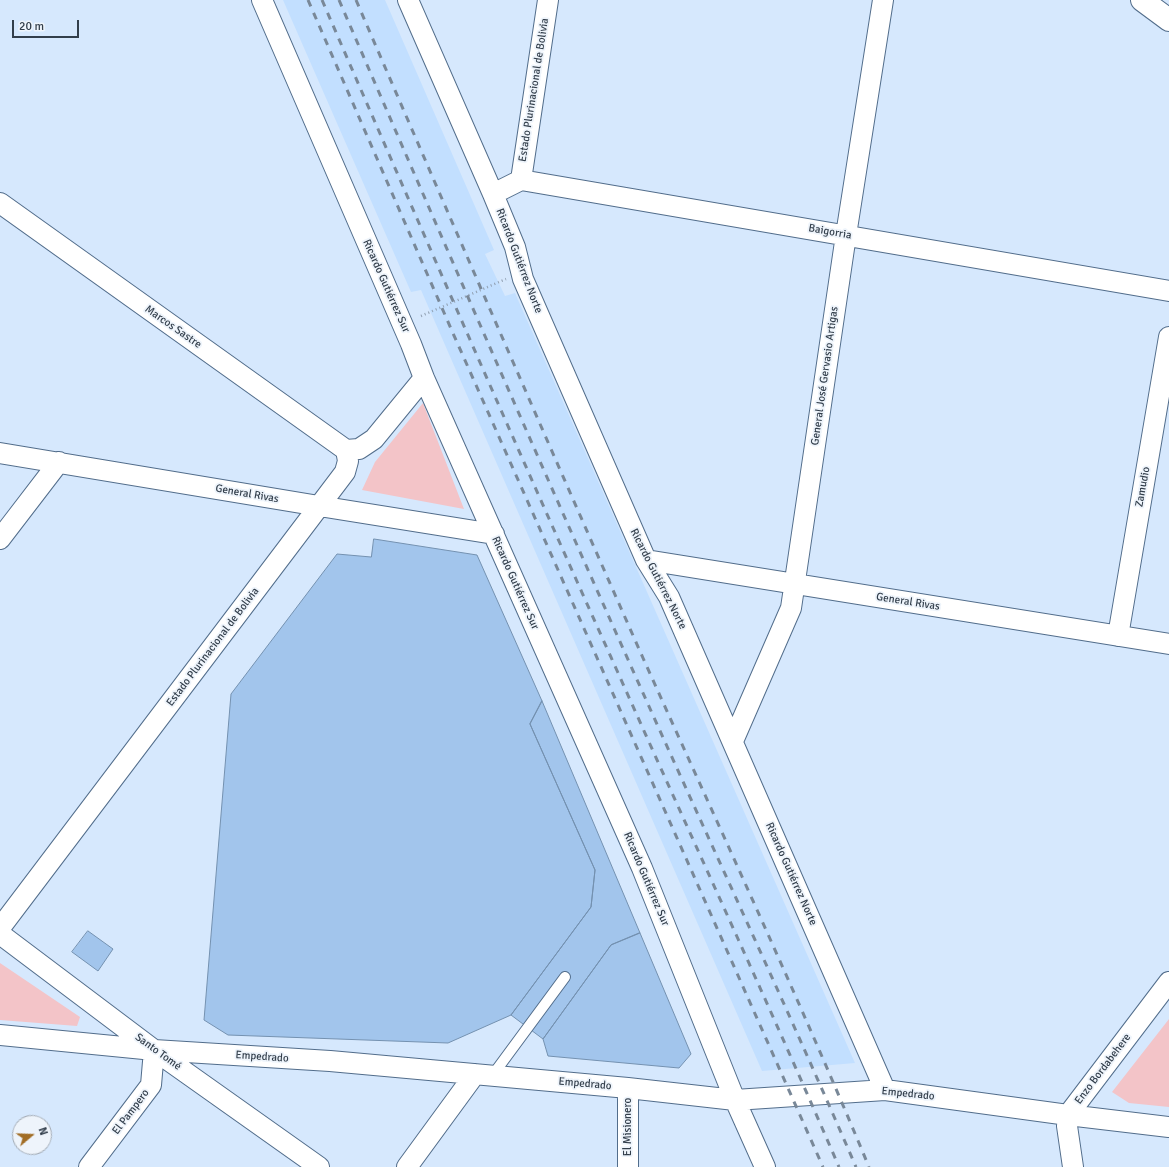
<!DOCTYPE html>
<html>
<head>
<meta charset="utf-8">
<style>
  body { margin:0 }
  #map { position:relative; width:1169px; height:1167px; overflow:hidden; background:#d6e8fd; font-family:Signika,sans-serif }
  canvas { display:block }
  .north { position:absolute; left:12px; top:1115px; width:40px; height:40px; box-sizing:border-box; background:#eef4fb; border:1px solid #a3abb5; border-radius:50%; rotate:71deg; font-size:11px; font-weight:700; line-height:16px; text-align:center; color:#323e4b }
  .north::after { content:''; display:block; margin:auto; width:14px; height:18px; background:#a16d25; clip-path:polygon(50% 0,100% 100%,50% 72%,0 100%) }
  .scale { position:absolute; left:12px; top:20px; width:67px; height:18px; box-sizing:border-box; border:2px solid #323e4b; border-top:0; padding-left:5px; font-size:12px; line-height:14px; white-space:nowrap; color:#323e4b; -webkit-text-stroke:3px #eef4fb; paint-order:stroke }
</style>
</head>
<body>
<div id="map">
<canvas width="1169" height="1167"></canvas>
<div class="north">N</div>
<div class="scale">20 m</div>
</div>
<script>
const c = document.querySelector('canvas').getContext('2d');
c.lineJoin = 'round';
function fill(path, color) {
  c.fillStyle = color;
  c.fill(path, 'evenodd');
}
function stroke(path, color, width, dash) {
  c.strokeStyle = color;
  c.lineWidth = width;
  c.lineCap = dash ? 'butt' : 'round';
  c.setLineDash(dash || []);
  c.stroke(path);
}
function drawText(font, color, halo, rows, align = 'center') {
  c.font = font + ' Signika,sans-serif';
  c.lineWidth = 3.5;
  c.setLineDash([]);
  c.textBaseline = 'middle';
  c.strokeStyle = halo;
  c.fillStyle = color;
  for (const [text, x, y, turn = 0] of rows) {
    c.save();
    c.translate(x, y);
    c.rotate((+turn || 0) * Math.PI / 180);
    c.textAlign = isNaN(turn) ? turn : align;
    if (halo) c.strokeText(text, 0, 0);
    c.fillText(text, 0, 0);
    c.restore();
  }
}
fill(new Path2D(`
  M283 0H385L494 250 485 254 505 296 515 293 855 1063 762 1071 421 290 411 292Z`), '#c2dfff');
fill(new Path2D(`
  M423 403 464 509 362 490 375 462Z
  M0 963 80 1017 77 1026 0 1020Z
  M1169 1019V1107L1129 1103 1112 1092Z`), '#f3c4c8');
const building = new Path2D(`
  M374 539 477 555 542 701 530 724 595 870 591 907 511 1015 448 1043 228 1035 204 1020 231 694 337 554 371 557Z
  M542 701 640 933 611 945 543 1039 511 1015 591 907 595 870 530 724Z
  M88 931 113 949 98 971 72 952Z
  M640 933 691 1054 679 1068 548 1056 543 1039 611 945Z`);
fill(building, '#a2c5ec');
stroke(building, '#7491b0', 1);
const service = new Path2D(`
  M492 1076 565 977`);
const minor = new Path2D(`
  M262 0 411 344 424 378 642 868 735 1100 765 1167
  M408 0 493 194 515 247 523 279 646 560 669 597 885 1090
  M521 180 548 0
  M493 194 521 180 1169 291
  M0 203 346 450
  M346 450 359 449 374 439 424 378
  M0 453 319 506 494 534
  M0 539 59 462
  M646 560 1169 644
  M1118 636 1169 337
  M733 741 791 608 846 235 883 0
  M0 928 345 472 348 461 346 450
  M0 934 154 1050 319 1167
  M0 1035 154 1050 330 1061 628 1088 735 1100 885 1090 1068 1115 1169 1127
  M89 1167 151 1085 154 1050
  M407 1167 475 1074
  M628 1167V1088
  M1073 1167 1067 1126 1068 1115 1169 982`);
const tertiary = new Path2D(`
  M1142 0 1169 20`);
stroke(service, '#526d8b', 12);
stroke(minor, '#526d8b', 22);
stroke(tertiary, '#526d8b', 24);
stroke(service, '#fff', 10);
stroke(minor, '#fff', 20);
stroke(tertiary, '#fff', 22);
stroke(new Path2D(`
  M308 0 452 331 823 1167
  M322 0C420 226 518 451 619 675 692 839 768 1002 839 1167
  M339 0C435 222 531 443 630 664 705 832 783 998 856 1167
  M356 0C451 220 546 439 643 658 719 827 798 996 869 1167`), '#798898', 3, [7, 7]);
stroke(new Path2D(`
  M421 316 506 279`), '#909fb1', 2.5, [1, 3]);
drawText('11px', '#323e4b', '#eef4fb', [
  ["Estado Plurinacional de Bolivia",534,90,-81],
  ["Baigorria",830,232,10],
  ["Ricardo Gutiérrez Norte",519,261,69],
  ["Ricardo Gutiérrez Sur",386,286,66],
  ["Marcos Sastre",173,327,35],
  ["General José Gervasio Artigas",825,376,-82],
  ["Zamudio",1143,487,-80],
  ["General Rivas",247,494,10],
  ["Ricardo Gutiérrez Norte",658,579,63],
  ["Ricardo Gutiérrez Sur",515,583,66],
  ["General Rivas",908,602,9],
  ["Estado Plurinacional de Bolivia",213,647,-53],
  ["Ricardo Gutiérrez Norte",791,874,66],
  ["Ricardo Gutiérrez Sur",646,879,67],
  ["Santo Tomé",158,1052,36],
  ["Empedrado",262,1057,4],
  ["Enzo Bordabehere",1103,1069,-53],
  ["Empedrado",585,1084,5],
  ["Empedrado",908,1094,6],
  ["El Pampero",131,1112,-53],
  ["El Misionero",628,1127,-90]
]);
</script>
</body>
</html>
